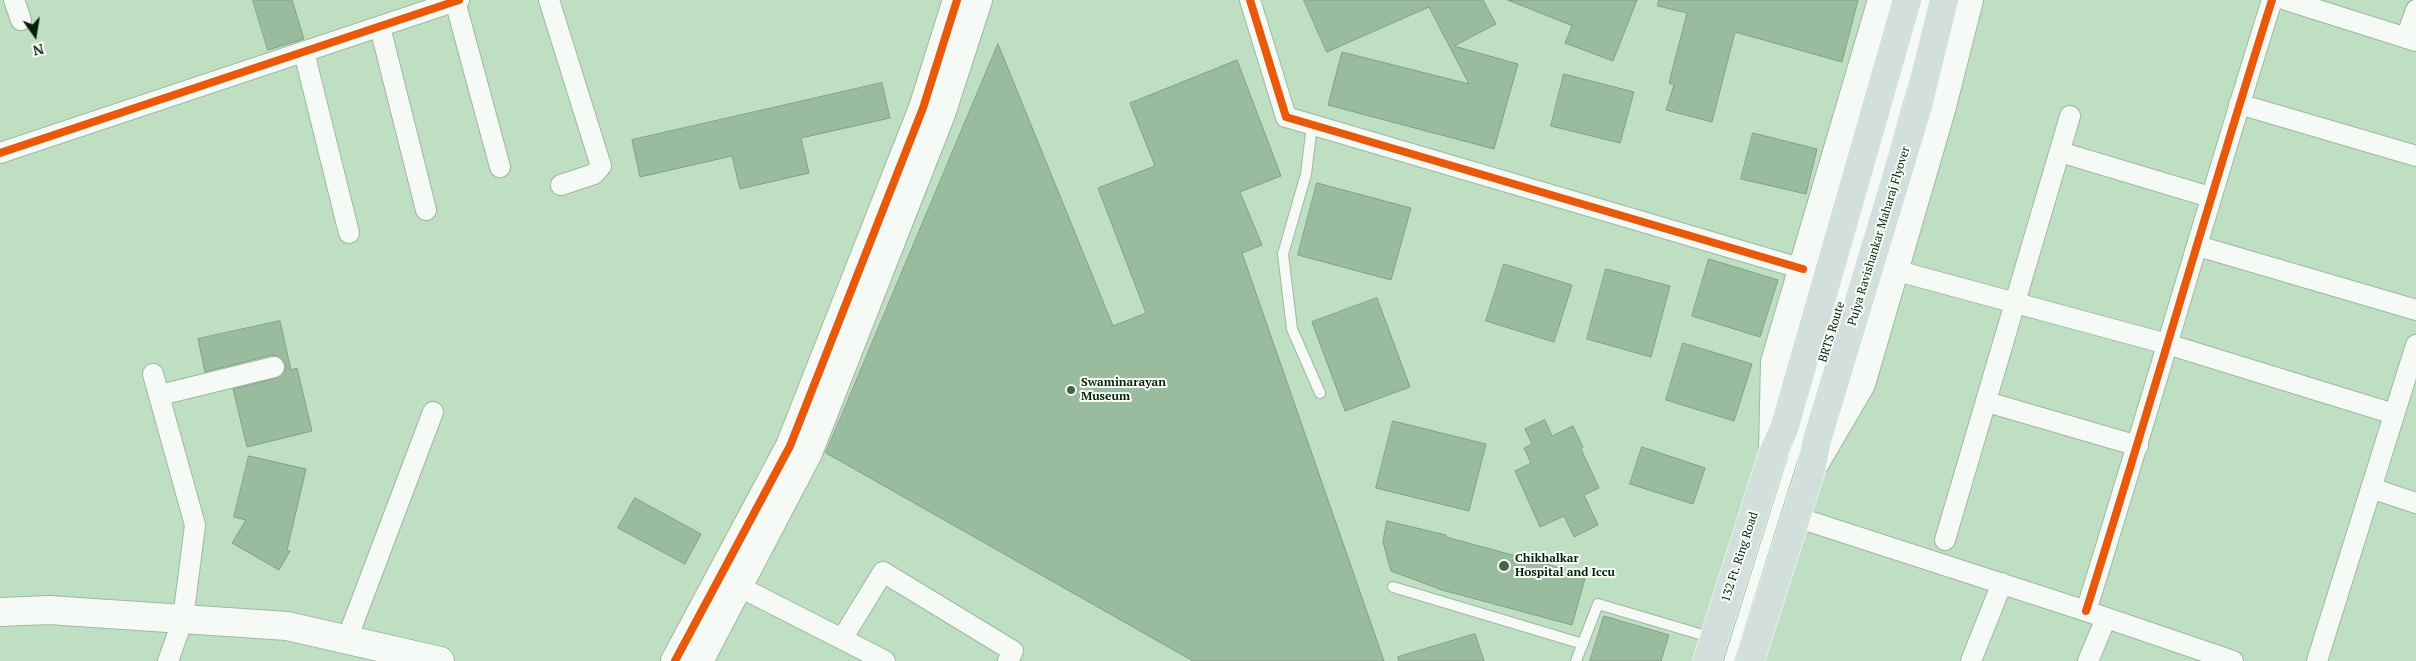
<!DOCTYPE html>
<html>
<head>
<meta charset="utf-8">
<style>
  body { margin:0 }
  #map { position:relative; width:2416px; height:661px; overflow:hidden; background:#bfdfc2; font-family:"PT Serif",serif }
  canvas { display:block }
  .north { position:absolute; left:10px; top:10px; width:50px; height:50px; -webkit-text-stroke:4px #f8fdf8; paint-order:stroke; rotate:167deg; font-size:14px; font-weight:700; line-height:20px; text-align:center; color:#071d0a }
  .north::after { content:''; display:block; margin:auto; width:18px; height:22px; background:#071d0a; clip-path:polygon(50% 0,100% 100%,50% 72%,0 100%) }
</style>
</head>
<body>
<div id="map">
<canvas width="2416" height="661"></canvas>
<div class="north">N</div>
</div>
<script>
const c = document.querySelector('canvas').getContext('2d');
c.lineJoin = 'round';
function fill(path, color) {
  c.fillStyle = color;
  c.fill(path, 'evenodd');
}
function stroke(path, color, width, dash) {
  c.strokeStyle = color;
  c.lineWidth = width;
  c.lineCap = dash ? 'butt' : 'round';
  c.setLineDash(dash || []);
  c.stroke(path);
}
function drawText(font, color, halo, rows, align = 'center') {
  c.font = font + ' "PT Serif",serif';
  c.lineWidth = 4;
  c.setLineDash([]);
  c.textBaseline = 'middle';
  c.strokeStyle = halo;
  c.fillStyle = color;
  for (const [text, x, y, turn = 0] of rows) {
    c.save();
    c.translate(x, y);
    c.rotate((+turn || 0) * Math.PI / 180);
    c.textAlign = isNaN(turn) ? turn : align;
    if (halo) c.strokeText(text, 0, 0);
    c.fillText(text, 0, 0);
    c.restore();
  }
}
const building = new Path2D(`
  M253 0H292L304 39 268 50Z
  M1304 0H1483L1496 24 1454 46 1518 64 1494 149 1328 105 1342 52 1469 84 1429 7 1327 52Z
  M1508 0H1637L1613 61 1565 43 1572 26Z
  M1659 0H1858L1842 62 1735 32 1712 122 1666 110 1674 85 1669 83 1687 13 1658 6Z
  M998 44 1113 326 1146 313 1098 188 1155 166 1130 103 1237 60 1281 176 1240 192 1262 245 1242 253 1384 661H1193L826 453Z
  M1564 74 1634 92 1620 143 1551 126Z
  M882 83 890 118 801 138 809 173 740 189 732 156 640 177 632 140Z
  M1753 133 1817 149 1806 194 1741 179Z
  M1317 183 1411 208 1391 280 1298 255Z
  M1709 259 1778 280 1760 337 1692 316Z
  M1504 264 1572 285 1554 342 1486 321Z
  M1606 269 1670 286 1651 357 1587 339Z
  M1377 298 1410 387 1345 411 1312 322Z
  M280 321 291 370 297 368 312 431 247 447 233 389 277 378 285 371V364L278 356 272 355 205 372 198 339Z
  M1683 343 1752 364 1734 421 1666 400Z
  M1545 420 1552 436 1573 426 1583 447 1581 449 1599 488 1584 495 1598 525 1574 537 1564 516 1540 527 1515 471 1531 463 1524 448 1532 444 1525 429Z
  M1393 421 1486 444 1469 511 1376 488Z
  M1642 447 1705 468 1693 504 1630 484Z
  M249 456 306 469 287 550 290 551 279 570 232 543 246 520 234 517Z
  M635 498 701 534 685 564 618 528Z
  M1387 521 1446 535V537L1586 575 1572 625 1442 590 1391 571 1383 542Z
  M1604 616 1669 635 1661 661H1590Z
  M1475 634 1484 661H1399L1398 657Z`);
fill(building, '#98bc9d');
stroke(building, '#869e88', 1);
const lane = new Path2D(`
  M1312 125 1306 174 1283 254 1292 329 1320 393
  M1393 587 1583 644
  M1576 661 1598 604 1713 638
  M1729 661 1829 343 1927 0`);
const street = new Path2D(`
  M14 0 21 20
  M549 0 601 166 594 174 561 185
  M1250 0 1286 117 1803 269
  M2286 0 2416 41
  M455 1 500 167
  M380 27 426 210
  M2406 38 2416 10
  M304 52 349 233
  M2239 104 2416 156
  M2060 152 2210 197
  M0 153 459 0
  M2198 246 2416 310
  M1894 270 2167 344 2394 414
  M153 374 195 525 183 619 168 661
  M160 395 274 367
  M1987 402 2138 446
  M2371 488 2416 503
  M1796 517 2086 611 2233 661
  M1945 540 2070 116
  M738 586 885 661
  M2086 611C2150 407 2208 203 2272 0
  M347 639 433 412
  M842 639 883 572 1013 651 1008 661
  M1971 661 2002 583
  M2088 661 2106 618
  M2317 661 2416 345`);
const secondary = new Path2D(`
  M1773 451 1775 362 1882 0
  M1816 461 1861 384 1941 110 1969 0
  M0 612 49 610 287 626 440 661
  M675 661 790 446 923 108 957 0
  M699 661 808 453 941 114 978 0`);
const primary = new Path2D(`
  M1707 661 1773 453 1784 429 1907 0
  M1750 661 1811 470 1817 440 1918 106 1944 0`);
stroke(lane, '#9fb8a1', 12);
stroke(street, '#9fb8a1', 22);
stroke(secondary, '#9fb8a1', 30);
stroke(primary, '#e2f1e4', 30);
stroke(lane, '#f5faf6', 10);
stroke(street, '#f5faf6', 20);
stroke(secondary, '#f5faf6', 28);
stroke(primary, '#d2dfdc', 28);
stroke(new Path2D(`
  M1250 0 1286 117 1803 269
  M0 153 459 0
  M2086 611C2150 407 2208 203 2272 0
  M675 661 790 446 923 108 957 0`), '#e8590c', 8);
for (const [x, y, r, color] of [
  [1071,390,5,"#47614a"],
  [1504,566,6,"#47614a"]
]) {
  const dot = new Path2D();
  dot.arc(x, y, r, 0, 2 * Math.PI);
  c.fillStyle = color;
  c.fill(dot);
  stroke(dot, '#f8fdf8', 2);
}
drawText('12px', '#071d0a', '#f8fdf8', [
  ["Pujya Ravishankar Maharaj Flyover",1879,236,-73],
  ["BRTS Route",1832,332,-73],
  ["132 Ft. Ring Road",1740,557,-72]
]);
drawText('bold 12px', '#071d0a', '#f8fdf8', [
  ["Swaminarayan",1081,383],
  ["Museum",1081,397],
  ["Chikhalkar",1515,559],
  ["Hospital and Iccu",1515,573]
], 'left');
</script>
</body>
</html>
